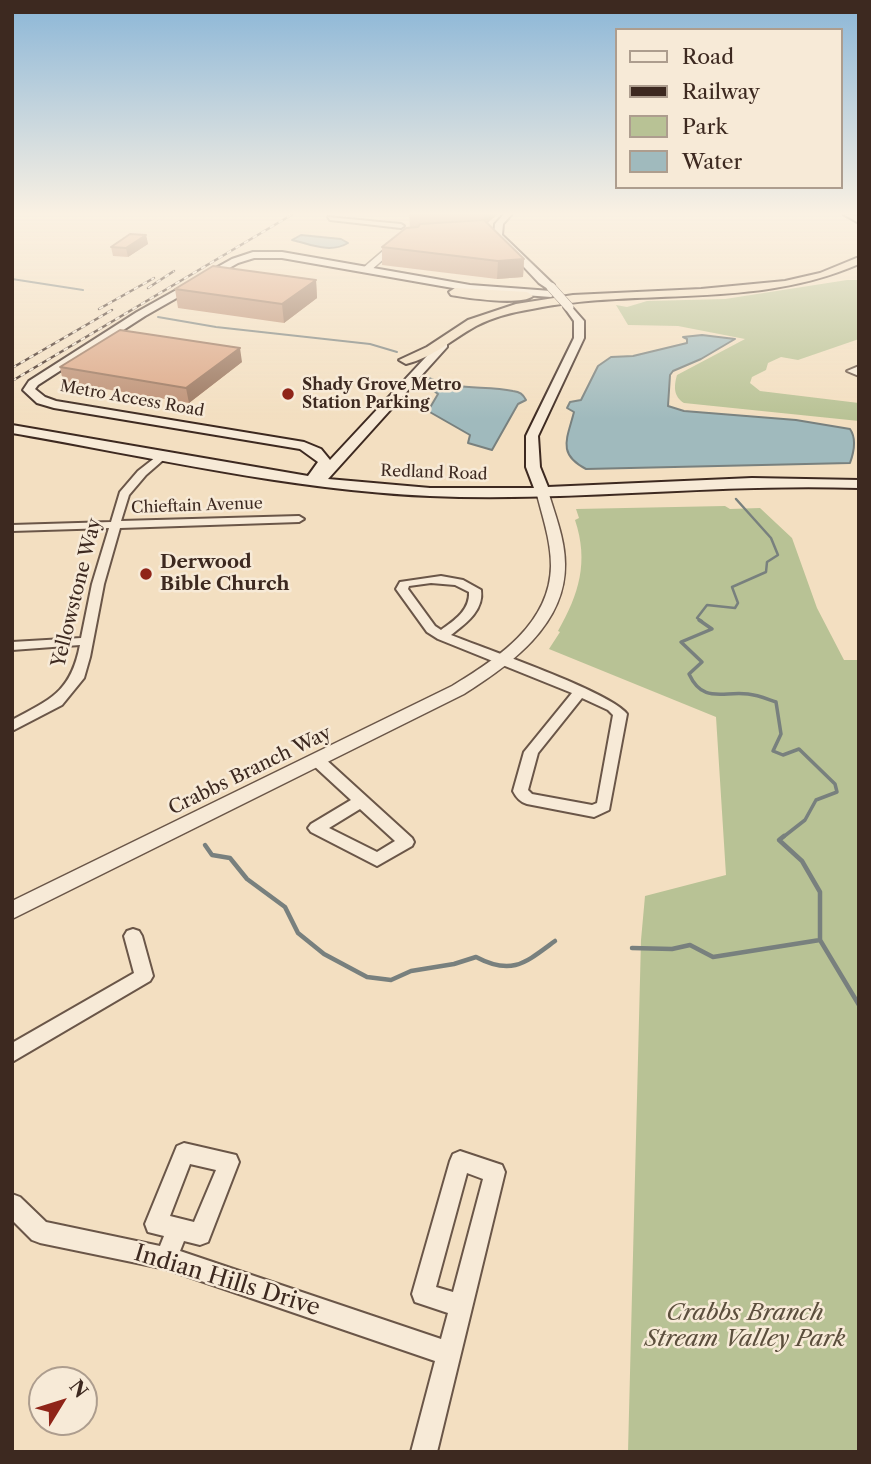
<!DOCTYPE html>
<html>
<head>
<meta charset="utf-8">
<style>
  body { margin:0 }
  #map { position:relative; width:871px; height:1464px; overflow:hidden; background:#f3dfc1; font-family:"Libre Caslon Text",serif }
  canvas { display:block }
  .frame { position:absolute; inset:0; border:14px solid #3d2920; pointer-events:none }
  .legend { position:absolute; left:615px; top:28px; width:228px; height:161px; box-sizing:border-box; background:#f7ead7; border:2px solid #ad9d8e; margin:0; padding:9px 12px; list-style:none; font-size:21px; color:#3d2920 }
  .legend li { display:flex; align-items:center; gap:14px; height:35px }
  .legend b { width:35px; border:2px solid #ad9d8e }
  .north { position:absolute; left:28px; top:1366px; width:70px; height:70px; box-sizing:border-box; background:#f7ead7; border:2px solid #ad9d8e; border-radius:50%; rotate:52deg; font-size:19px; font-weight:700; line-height:28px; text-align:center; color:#3d2920 }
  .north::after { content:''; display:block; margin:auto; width:24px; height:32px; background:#8f2418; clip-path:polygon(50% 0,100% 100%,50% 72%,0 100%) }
</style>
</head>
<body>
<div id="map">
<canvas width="871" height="1464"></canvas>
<div class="frame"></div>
<ul class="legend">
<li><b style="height:9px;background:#f7ead7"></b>Road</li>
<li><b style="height:9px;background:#3d2920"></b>Railway</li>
<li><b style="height:19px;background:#b8c295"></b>Park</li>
<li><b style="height:19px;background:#a0babd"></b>Water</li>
</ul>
<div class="north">N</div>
</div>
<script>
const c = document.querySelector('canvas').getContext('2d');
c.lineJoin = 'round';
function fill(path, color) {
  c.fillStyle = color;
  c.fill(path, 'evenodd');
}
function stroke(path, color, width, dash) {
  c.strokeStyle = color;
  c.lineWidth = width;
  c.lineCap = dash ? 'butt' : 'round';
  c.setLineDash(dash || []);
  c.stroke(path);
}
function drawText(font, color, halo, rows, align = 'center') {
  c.font = font + ' "Libre Caslon Text",serif';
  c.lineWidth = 5;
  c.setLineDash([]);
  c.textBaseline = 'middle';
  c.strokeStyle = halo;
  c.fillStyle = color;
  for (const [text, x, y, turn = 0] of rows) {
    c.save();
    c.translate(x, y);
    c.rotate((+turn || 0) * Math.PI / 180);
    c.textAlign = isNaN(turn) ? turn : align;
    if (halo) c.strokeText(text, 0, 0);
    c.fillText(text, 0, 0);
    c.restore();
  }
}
fill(new Path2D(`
  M847 280H859V339L798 360 781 357 768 363 766 370 752 377 750 383 760 391 859 403V421L684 403C673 396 674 386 677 375L745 339 678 326 628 325 616 305 627 307 647 301 725 299Z
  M725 506 730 509 760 508 792 538 817 608 844 660H859V1452H628L641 940 645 896 726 875 716 717 549 649 560 632 558 631C579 594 589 562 575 520L579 518 576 509Z`), '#b8c295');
const water = new Path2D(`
  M301 235 341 239 348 243C330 254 310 244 292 240Z
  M702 335 735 339 701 359 673 371 670 375 668 406 684 411 796 420 850 429C857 439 854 452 850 463L586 469C557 454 567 439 574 412L567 408 570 402 581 400 598 366 611 357 633 356 687 343V339L683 337Z
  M429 378C457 391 485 385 513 391 520 392 523 394 526 400L518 404 492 450 468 443 470 435 428 411 438 394 423 383Z`);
fill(water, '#a0babd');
stroke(water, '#78807e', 2);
stroke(new Path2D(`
  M12 279 83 290
  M158 317 216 327 370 344 397 352`), '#78807e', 2);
stroke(new Path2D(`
  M702 621 697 618 707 605 735 608 738 603 732 587 766 572 767 562 778 555 771 538 736 499`), '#78807e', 2.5);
stroke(new Path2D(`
  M699 620 712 629 681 642 702 662 689 674C703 704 722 691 748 694 758 695 767 699 776 702L781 734 773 751 783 755 799 749 835 784 837 792 816 800 805 820 782 838`), '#78807e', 3.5);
stroke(new Path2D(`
  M784 836 779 840 802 861 820 892V940L859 1005
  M205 845 212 855 230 858 247 879 285 907 298 933 324 954 367 977 391 980 411 971 454 964 476 957C512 976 525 963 555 941
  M632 948 672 949 690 945 713 957 820 940`), '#78807e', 4.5);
const minor = new Path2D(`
  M328 217 401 224 404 226 401 228 330 220Z
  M859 366V376L847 371Z
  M161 453 169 455 146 475 129 495 121 521 299 516 304 519 299 522 120 528 104 584 90 657 84 678 62 705 12 731V720C51 699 71 692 80 645L12 650V642L81 638 92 584 109 528 12 531V525L111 522 120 492 138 471Z
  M441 576 463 580 481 590C484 611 465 624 451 635 483 648 611 692 627 714L609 810 594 817 527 804C520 802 516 797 513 791L524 752 572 693 438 639 427 632 396 589 400 582ZM431 583 455 585 469 592C470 610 455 620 441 630L435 626 408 589 409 586ZM582 698 608 710 613 715 597 803 592 805 532 794 528 790 538 753Z
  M318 756 323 757 412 838 414 842 412 846 377 866 311 832 308 828 311 824 351 800 313 765 311 761 313 757ZM360 809 395 841 377 852 329 828Z
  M133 929 139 931 142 936 153 976 150 981 12 1062V1043L134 973 124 936 127 931Z
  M184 1143 236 1155 239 1162 208 1242 200 1245 184 1241 180 1251 441 1339 448 1313 415 1302 412 1294 450 1161 453 1154 460 1151 502 1165 505 1172 437 1452H411L435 1361 166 1269 40 1243 32 1240 12 1220V1194L20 1197 46 1222 160 1246 164 1236 148 1232 145 1224 177 1146ZM190 1164 216 1170 194 1222 170 1216ZM467 1173 483 1179 453 1292 436 1287Z`);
const tertiary = new Path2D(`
  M397 239 404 241 369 272H363V268Z
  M542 487 548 491C555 515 565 539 565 564 566 625 510 665 464 694L12 919V901L452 686C497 659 550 624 551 566 551 540 542 515 536 491Z`);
const secondary = new Path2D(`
  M504 214H512L503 224 502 235 554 285V289H548L539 283 494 235 495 224Z
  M253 252H282L470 285 551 291 556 294 551 297 470 291 282 258H254L238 263 145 316 38 385 35 389 45 397 56 401 304 442 321 449 330 460 439 343H447V347L328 479 430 488H534L526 467V436L574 338V321L564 307 569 304 584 321V338L538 436 540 467 548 487 752 478 859 480V488C716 483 573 502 430 496 290 490 151 457 12 433V425L308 476 318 462 300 449 54 408 37 403 23 390 29 381 137 312 232 259Z`);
const motorway = new Path2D(`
  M843 214 859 216V223Z
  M859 257V264C754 310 641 287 532 309 513 312 493 317 476 326 451 340 434 357 406 364L399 360 427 347 468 320 516 304 573 295 701 289 785 281 820 273Z
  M455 288 527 292 533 296C521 306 467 298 451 295L449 292Z`);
stroke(minor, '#6a5648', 4);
stroke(tertiary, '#6a5648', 3);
stroke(secondary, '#3d2920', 4);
stroke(motorway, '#3d2920', 4);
fill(minor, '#f7ead7');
fill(tertiary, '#f7ead7');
fill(secondary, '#f7ead7');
fill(motorway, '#f3dfc1');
const rail = new Path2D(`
  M148 288 174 271
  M99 309 154 278
  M12 368 112 310
  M12 381 293 214`);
stroke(rail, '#3d2920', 2.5);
stroke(rail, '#f7ead7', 2, [5]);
const secondaryBridge = new Path2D(`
  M551 287 569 307`);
stroke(secondaryBridge, '#3d2920', 10, []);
stroke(secondaryBridge, '#f7ead7', 9);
fill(new Path2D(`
  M409 214H498L487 223 524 259 523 277 497 279 382 265V247L410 228Z
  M146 235 148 244 128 257 113 256 111 247Z
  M316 280 317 298 284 323 178 308 175 289Z
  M242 362 189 403 63 382 60 367Z`), '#bd9075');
fill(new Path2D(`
  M484 214H498L483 227Z
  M146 235 148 244 128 257 126 248Z
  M524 259 523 277 497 279 498 261Z
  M316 280 317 298 284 323 282 304Z
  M240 348 242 362 189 403 186 388Z`), '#9a765f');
const building = new Path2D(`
  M484 220 524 259 498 261 382 247 406 228 418 227 420 224Z
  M130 234 146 235 126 248 111 247Z
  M213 266 316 280 282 304 175 289Z
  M120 330 240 348 186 388 60 367Z`);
fill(building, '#dca888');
stroke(building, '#9a765f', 2);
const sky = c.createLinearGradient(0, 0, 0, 419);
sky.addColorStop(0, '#8bb6d7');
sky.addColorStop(0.51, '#faf1e3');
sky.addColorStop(1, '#faf1e300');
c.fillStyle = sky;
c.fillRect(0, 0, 871, 419);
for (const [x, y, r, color] of [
  [288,394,7,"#8f2418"],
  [146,574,7,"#8f2418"]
]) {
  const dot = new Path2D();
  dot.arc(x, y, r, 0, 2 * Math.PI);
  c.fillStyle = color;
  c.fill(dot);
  stroke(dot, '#f7ead7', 2.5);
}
drawText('bold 16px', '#3d2920', '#f7ead7', [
  ["Shady Grove Metro",302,385],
  ["Station Parking",302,403]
], 'left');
drawText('16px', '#3d2920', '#f7ead7', [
  ["Metro Access Road",132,399,10],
  ["Redland Road",434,473,2],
  ["Chieftain Avenue",197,506,-2]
]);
drawText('bold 19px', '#3d2920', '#f7ead7', [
  ["Derwood",160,563],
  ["Bible Church",160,585]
], 'left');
drawText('19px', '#3d2920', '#f7ead7', [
  ["Yellowstone Way",77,593,-76],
  ["Crabbs Branch Way",250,771,-26]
]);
drawText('23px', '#3d2920', '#f7ead7', [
  ["Indian Hills Drive",227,1281,17]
]);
drawText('italic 23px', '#5c4f3d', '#f7ead7', [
  ["Crabbs Branch",745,1313],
  ["Stream Valley Park",745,1339]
]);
</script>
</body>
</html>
